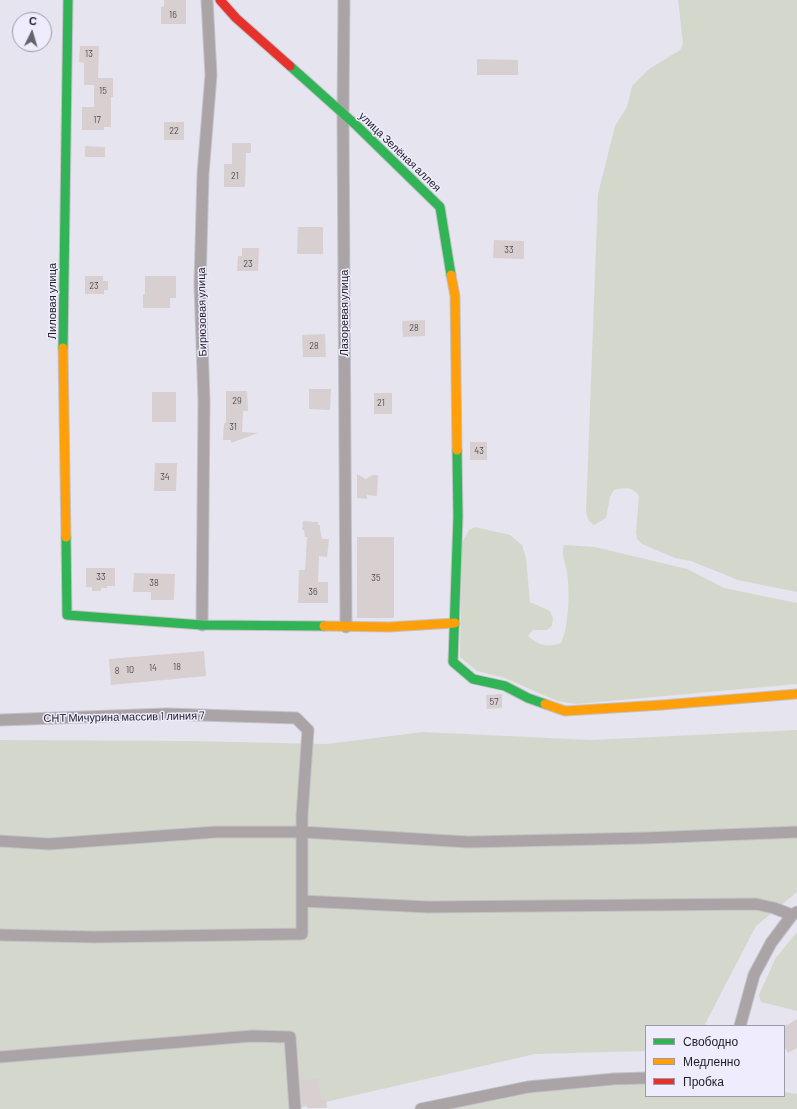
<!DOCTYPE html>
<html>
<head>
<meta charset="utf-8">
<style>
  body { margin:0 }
  #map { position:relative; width:797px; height:1109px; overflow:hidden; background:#e6e4ee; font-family:Barlow,sans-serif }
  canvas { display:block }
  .legend { position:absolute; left:645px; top:1025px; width:140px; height:72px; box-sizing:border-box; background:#efedfd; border:1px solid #9c9aa7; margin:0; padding:5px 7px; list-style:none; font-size:12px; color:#1f1d25 }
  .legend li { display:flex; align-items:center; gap:8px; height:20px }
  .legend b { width:20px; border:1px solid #9c9aa7 }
  .north { position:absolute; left:12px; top:12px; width:40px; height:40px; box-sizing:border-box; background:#efedfd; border:1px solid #9c9aa7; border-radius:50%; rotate:5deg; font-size:11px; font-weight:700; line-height:16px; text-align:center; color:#1f1d25 }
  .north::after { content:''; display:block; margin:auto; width:14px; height:18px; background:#65636b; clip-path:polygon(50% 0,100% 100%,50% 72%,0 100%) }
</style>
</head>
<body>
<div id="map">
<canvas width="797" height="1109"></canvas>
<ul class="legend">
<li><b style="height:5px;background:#30b455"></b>Свободно</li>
<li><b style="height:5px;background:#ff9f0a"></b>Медленно</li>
<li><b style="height:5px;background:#e5322d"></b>Пробка</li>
</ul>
<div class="north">С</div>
</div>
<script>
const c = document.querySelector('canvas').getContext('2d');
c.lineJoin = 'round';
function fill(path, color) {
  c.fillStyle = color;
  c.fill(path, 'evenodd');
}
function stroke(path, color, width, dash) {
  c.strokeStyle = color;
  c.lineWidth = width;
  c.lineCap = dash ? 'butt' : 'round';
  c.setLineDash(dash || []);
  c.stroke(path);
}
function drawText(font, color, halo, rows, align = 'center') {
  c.font = font + ' Barlow,sans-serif';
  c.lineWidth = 3;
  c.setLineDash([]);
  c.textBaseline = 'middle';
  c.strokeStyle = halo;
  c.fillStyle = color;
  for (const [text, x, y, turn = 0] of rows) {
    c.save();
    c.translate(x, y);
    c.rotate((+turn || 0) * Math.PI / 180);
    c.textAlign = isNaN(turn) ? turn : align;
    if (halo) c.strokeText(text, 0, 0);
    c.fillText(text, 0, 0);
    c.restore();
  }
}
fill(new Path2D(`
  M678 0H797V592L738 580 691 561 675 558 642 544 637 539 636 532 639 496C631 486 625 488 614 490L610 497 606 518 594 525 589 521 586 513 598 194 615 126 627 107 632 86 649 69 680 50 683 43Z
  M475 527 510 535 522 545 526 558 530 602 550 611 553 618 552 626 547 630H533L528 636C538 645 547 648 561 643 569 626 570 591 567 572 565 562 561 555 564 545L595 547 687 569 724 588 797 603V684L577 704 557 701 505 678 477 671 460 657 462 543 469 530Z
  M797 730V892L756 926 704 1026H646V1051L535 1054 295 1109H0V740L188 741 326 744 423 732 591 740Z
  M797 932V1011L761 1002 759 995 775 959Z
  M634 1084H646V1096H784V1092L797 1094V1109H445L529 1092 589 1088Z`), '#d4d8cc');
fill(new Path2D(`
  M164 0H186V24H161V7L164 6Z
  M80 46H99L98 78H113V97H111V127H104V130H82V107H94V85H84V63L79 62Z
  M477 59 518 60V75H477Z
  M164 122H184V140H164Z
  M232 143H251V153H246L245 187H224V164H232Z
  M85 146 105 147V157H85Z
  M298 227H323V254H297Z
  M494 240 524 241V259L493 258Z
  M242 248H259L258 271H237L238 256H242Z
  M85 276H103V281H108V290H104V294H85Z
  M145 276H176V298H170V308H143V295L145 294Z
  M425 320V336L403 337 402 321Z
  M325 334 326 357H303L302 335Z
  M309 389H331L330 410 309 409Z
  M226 391H247L248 411H243L242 432 258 433 231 443V440H223L224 423H226Z
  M152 392H176V422H152Z
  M374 393H392V414H374Z
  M470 442H487V460H470Z
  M155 463H177L176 491H154Z
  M357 474 366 479 372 475H378L377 496 367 495V499L357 498Z
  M303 521 318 522V525H320V530L322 539H329L327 557 319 556 318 582H328V603H298L299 570H305L307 537H305L304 530H302Z
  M357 537H394V618H357Z
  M86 568H115V586H107V588H101V591H92V587H86Z
  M134 573 175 574 174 600H151V592H133Z
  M204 651 206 676 111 685 109 659Z
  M502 694V708L487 709 486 695Z
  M797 1019V1048L788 1053 784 1046V1027Z
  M319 1079 321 1100 326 1099 327 1108H307V1104H302L300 1080Z`), '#d8cfd1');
const street = new Path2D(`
  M344 0 343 114 346 627
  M202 625 204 401 200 284 203 174 211 75 207 0
  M0 720 167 714 296 718 308 730 302 816V934L95 937 0 935
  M0 841 49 844 216 832H302L468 842 646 838 797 832
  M302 901 428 907 756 904 774 908 792 915
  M740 1026 754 975 771 943 792 915 797 912
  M0 1057 252 1036 290 1037 295 1109
  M421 1109 528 1087 614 1079 646 1078`);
const fast = new Path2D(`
  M290 66 357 126 440 207 451 275
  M63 348 68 0
  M457 450 458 517 453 662 473 679 505 686 528 698 545 704
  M66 537 67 615 202 625 324 626`);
const slow = new Path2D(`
  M451 275 455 296 457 450
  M63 348 66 537
  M324 626 389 627 455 623
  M545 704 565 711 662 705 797 694`);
const jam = new Path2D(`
  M220 0 236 18 290 66`);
stroke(street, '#c3c1c9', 13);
stroke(fast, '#c3c1c9', 11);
stroke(slow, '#c3c1c9', 11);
stroke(jam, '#c3c1c9', 11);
stroke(street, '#aaa4a6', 11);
stroke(fast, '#30b455', 9);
stroke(slow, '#ff9f0a', 9);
stroke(jam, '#e5322d', 9);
drawText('9px', '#4d4a50', null, [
  ["16",173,15],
  ["13",89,54],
  ["15",103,91],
  ["17",97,120],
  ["22",174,131],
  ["21",235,176],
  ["33",509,250],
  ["23",248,264],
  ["23",94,286],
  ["28",414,328],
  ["28",314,346],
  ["29",237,401],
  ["21",381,403],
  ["31",233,427],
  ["43",479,451],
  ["34",165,477],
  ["33",101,577],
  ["35",376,578],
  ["38",154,583],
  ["36",313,592],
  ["18",177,667],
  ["14",153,668],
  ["10",130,670],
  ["8",117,671],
  ["57",494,702]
]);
drawText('11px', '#1f1d25', '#efedfd', [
  ["улица Зелёная аллея",400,152,44],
  ["Лиловая улица",52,301,-90],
  ["Бирюзовая улица",202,312,-91],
  ["Лазоревая улица",344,313,-90],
  ["СНТ Мичурина массив 1 линия 7",124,717,-1]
]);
</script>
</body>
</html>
